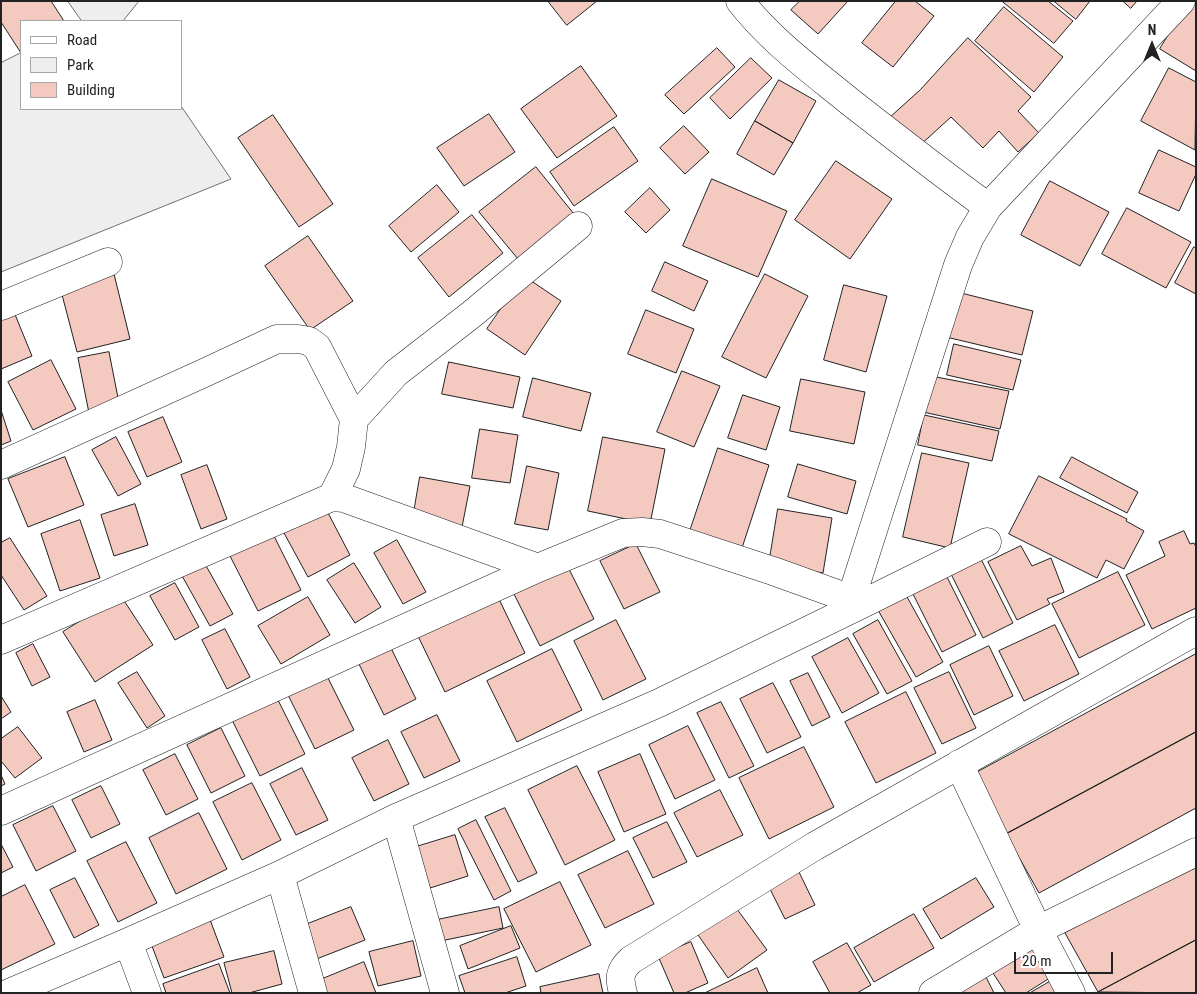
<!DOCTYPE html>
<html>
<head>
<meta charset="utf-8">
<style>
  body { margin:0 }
  #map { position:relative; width:1197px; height:994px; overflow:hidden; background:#fff; font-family:"Roboto Condensed",sans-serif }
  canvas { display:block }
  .frame { position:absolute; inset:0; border:2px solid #222; pointer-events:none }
  .legend { position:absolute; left:20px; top:20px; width:162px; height:90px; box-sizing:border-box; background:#fff; border:1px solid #a7a7a7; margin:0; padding:6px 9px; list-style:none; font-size:15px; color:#222 }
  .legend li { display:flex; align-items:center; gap:10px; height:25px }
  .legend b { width:25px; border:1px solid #a7a7a7 }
  .north { position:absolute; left:1127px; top:20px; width:50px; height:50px; -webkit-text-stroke:4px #fff; paint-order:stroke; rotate:0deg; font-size:14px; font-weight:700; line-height:20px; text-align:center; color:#222 }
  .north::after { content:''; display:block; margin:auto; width:18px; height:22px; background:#222; clip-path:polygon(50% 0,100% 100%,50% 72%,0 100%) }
  .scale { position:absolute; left:1014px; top:952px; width:99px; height:22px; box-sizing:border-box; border:2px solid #222; border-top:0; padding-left:6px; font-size:15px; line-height:18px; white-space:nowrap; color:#222; -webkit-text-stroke:4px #fff; paint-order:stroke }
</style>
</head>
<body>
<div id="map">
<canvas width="1197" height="994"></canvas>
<div class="frame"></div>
<ul class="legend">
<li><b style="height:6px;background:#fff"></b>Road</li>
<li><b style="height:14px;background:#eee"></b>Park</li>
<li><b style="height:14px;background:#f3c9c0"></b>Building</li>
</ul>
<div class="north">N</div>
<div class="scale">20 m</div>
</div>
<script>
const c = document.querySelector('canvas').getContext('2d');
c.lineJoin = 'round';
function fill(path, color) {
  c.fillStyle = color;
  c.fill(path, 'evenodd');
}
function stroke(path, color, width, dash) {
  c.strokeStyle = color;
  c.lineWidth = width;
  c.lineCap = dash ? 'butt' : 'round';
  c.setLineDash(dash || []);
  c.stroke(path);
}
const green = new Path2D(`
  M68 1H139L123 21H82Z
  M21 53V109H181V106L231 179 1 272V63Z`);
fill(green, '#eee');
stroke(green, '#6f6f6f', 1);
const building = new Path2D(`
  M1 1H51L64 21H21V53L1 22Z
  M548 1H597L567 25Z
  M800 1H848L818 34 791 10Z
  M896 1H915L934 16 893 67 862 43Z
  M1002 1H1048L1073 21 1054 43Z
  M1054 1H1090L1076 19Z
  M1123 1H1137L1131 8Z
  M1189 1H1196V71L1160 49Z
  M1004 7 1063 57 1034 92 975 41Z
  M968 38 1031 97 1018 111 1039 133 1018 152 999 131 983 148 951 117 917 148 889 118 920 90Z
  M717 48 735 67 684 114 665 95Z
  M751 58 772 78 730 119 710 98Z
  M581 66 617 116 557 158 521 109Z
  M1169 68 1196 82 1195 150 1141 121Z
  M779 80 816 101 793 143 755 121Z
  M489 114 515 152 464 186 437 148Z
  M273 115 333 204 299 227 238 138Z
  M755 121 793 143 774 175 737 154Z
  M684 126 709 152 685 174 660 148Z
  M614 127 638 161 574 206 550 172Z
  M1159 150 1196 167V174L1179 211 1139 193Z
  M836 161 892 199 850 259 795 220Z
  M536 167 574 214 518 259 479 212Z
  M712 179 787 211 758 277 683 246Z
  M1050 181 1109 212 1080 266 1021 235Z
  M437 185 459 212 411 252 389 226Z
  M650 188 670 210 646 233 625 212Z
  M1127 208 1191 242 1166 288 1102 254Z
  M472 215 503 253 449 297 418 258Z
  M308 236 353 301 310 330 265 266Z
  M1194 247 1196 248V294L1175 283Z
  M665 262 708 281 694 311 652 291Z
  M114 274 130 339 77 352 60 287Z
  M765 274 808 296 766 378 722 357Z
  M524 276 561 301 525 355 487 329Z
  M844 285 887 296 866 372 824 360Z
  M957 292 1033 311 1022 355 946 337Z
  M646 310 694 329 676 373 628 354Z
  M14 312 32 356 1 369V318Z
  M954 344 1021 360 1013 390 947 375Z
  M109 352 120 408 89 413 78 358Z
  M51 360 76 409 33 430 8 382Z
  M449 362 520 377 513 408 442 394Z
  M682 371 720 386 694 447 657 432Z
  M931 376 1009 391 1000 429 923 412Z
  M533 378 591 393 581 431 523 417Z
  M801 379 865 392 854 444 790 431Z
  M743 395 780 407 766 450 728 438Z
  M1 410 11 441 1 445Z
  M924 415 999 431 992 461 918 445Z
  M163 417 182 462 147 477 128 432Z
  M480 429 518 435 510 483 472 478Z
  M116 437 141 484 118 496 92 450Z
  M603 437 665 449 650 524 588 511Z
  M718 448 769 465 742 548 690 531Z
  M922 453 969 463 950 548 903 537Z
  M65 457 84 505 28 527 8 479Z
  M1072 457 1138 492 1127 513 1060 478Z
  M798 464 856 481 847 514 788 497Z
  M207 465 227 519 201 529 181 475Z
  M527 466 559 473 548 530 515 524Z
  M1039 476 1127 519 1126 521 1144 531 1124 569 1106 560 1097 578 1009 534Z
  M420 477 470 486 462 527 413 518Z
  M135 504 148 545 114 556 101 515Z
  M778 509 832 518 823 573 769 564Z
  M327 511 350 555 308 577 284 533Z
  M80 520 100 578 60 591 41 534Z
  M1184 531 1190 544 1194 543 1196 547V608L1152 629 1126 575 1165 556 1159 542Z
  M272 532 301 590 258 611 229 554Z
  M10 538 47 596 24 610 1 575V543Z
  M397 540 426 592 403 604 374 553Z
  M636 544 660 592 624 609 600 561Z
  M1021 546 1032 566 1051 558 1064 592 1047 599 1050 604 1017 620 988 562Z
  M979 555 1013 623 983 638 949 570Z
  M204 562 233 614 210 626 181 574Z
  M354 563 381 607 355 623 327 580Z
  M568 567 594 619 540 646 514 594Z
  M1118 572 1145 625 1079 658 1052 604Z
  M946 575 976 635 942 652 912 592Z
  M175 583 199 627 175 640 150 596Z
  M497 595 525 653 445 692 417 634Z
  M906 595 943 662 916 677 878 610Z
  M121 596 153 645 95 682 63 632Z
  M308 597 330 635 281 664 258 626Z
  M616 620 646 679 603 700 574 641Z
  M878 620 912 681 887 694 853 634Z
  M1055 625 1079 674 1024 701 999 651Z
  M225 629 250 677 227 689 202 640Z
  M848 638 879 693 842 713 812 657Z
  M33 644 50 677 32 686 16 653Z
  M390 646 416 699 384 715 358 662Z
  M989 646 1013 696 974 715 950 665Z
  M552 649 582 710 517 742 487 681Z
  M1196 654V732L1006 834 974 774Z
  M137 672 165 716 147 728 118 683Z
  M325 672 354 730 315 749 286 691Z
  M949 672 976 728 942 744 914 688Z
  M808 673 830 717 812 726 790 681Z
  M773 683 801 737 767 753 740 699Z
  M906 692 936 753 876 783 845 722Z
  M1 696 11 712 1 719Z
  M276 696 305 754 260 776 231 718Z
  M95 700 112 740 84 752 67 712Z
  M721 702 754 766 729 778 697 713Z
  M437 715 460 761 424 778 401 732Z
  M688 726 715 780 675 799 649 745Z
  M18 727 42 758 15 778 1 761V739Z
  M221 728 245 776 211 793 187 745Z
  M1196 732V808L1039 893 1006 834Z
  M388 740 409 784 374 801 352 758Z
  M804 747 834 807 769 839 739 778Z
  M175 754 198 799 166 815 143 770Z
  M640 754 666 814 624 832 598 772Z
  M577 766 615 840 565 865 528 790Z
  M302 768 328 820 296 835 270 784Z
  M1 775 5 784 1 786Z
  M252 783 281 840 242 860 213 802Z
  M101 786 120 824 91 838 72 800Z
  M720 790 743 835 697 857 674 813Z
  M53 806 76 851 36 871 13 825Z
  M505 808 537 873 518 882 485 817Z
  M199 813 227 869 176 894 149 838Z
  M476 820 511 891 494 900 458 829Z
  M667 822 687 862 653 878 633 838Z
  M455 835 468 876 430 888 416 847Z
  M126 842 157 903 118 922 87 861Z
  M1 844 13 867 1 873Z
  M628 851 654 904 605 928 578 875Z
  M1196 863V940L1098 992 1065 933Z
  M798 870 815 905 785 919 768 885Z
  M75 878 99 925 74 938 50 890Z
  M976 878 994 907 941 939 923 909Z
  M560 882 591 945 536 972 504 909Z
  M25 885 55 944 1 970V897Z
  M734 905 767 950 728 978 696 932Z
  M351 907 365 940 314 960 300 927Z
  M499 907 503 928 436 942 432 921Z
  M914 914 934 948 874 982 854 948Z
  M209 917 224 957 164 978 149 938Z
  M511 926 520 948 468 969 460 946Z
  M1196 940V993L1098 992Z
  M413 941 421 976 378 986 369 952Z
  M1032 941 1053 976 1026 993H1006L989 967Z
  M691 942 708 983 685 993H674L658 956Z
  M847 943 871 985 857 993H830L813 962Z
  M274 951 282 984 249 993H232L224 963Z
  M517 957 526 986 505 993H465L459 976Z
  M364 962 376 993H325L320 980Z
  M219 964 230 993H166L163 984Z
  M757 968 768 993H705Z
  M983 971 994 993H942Z
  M599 974 603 993H541L540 987Z
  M1051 981 1058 993H1030Z`);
fill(building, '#f3c9c0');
stroke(building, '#222', 1);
const minor = new Path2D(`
  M740 1C770 40 811 70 849 101 895 137 941 173 988 207
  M1 306 108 262
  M354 419 396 373 472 314 578 226
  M1 465 204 373 277 339H298L309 341 317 347 354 419 351 447 346 469 332 497
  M538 568 623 533 642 532 660 534 773 571 851 599 852 609 987 542
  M851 599 958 265 970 237 988 207 1181 1
  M1 640 332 497 344 498 538 568 1 811
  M959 764 1038 930 1071 993
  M396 818 445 993
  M9 993 128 942
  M147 993 128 942 280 875
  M313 993 280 875 396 818 659 703 852 609
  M623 993C619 978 619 971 631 960L815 846 1196 631
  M933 993 1038 930 1196 852`);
stroke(minor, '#222', 29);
stroke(minor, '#fff', 28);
</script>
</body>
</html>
